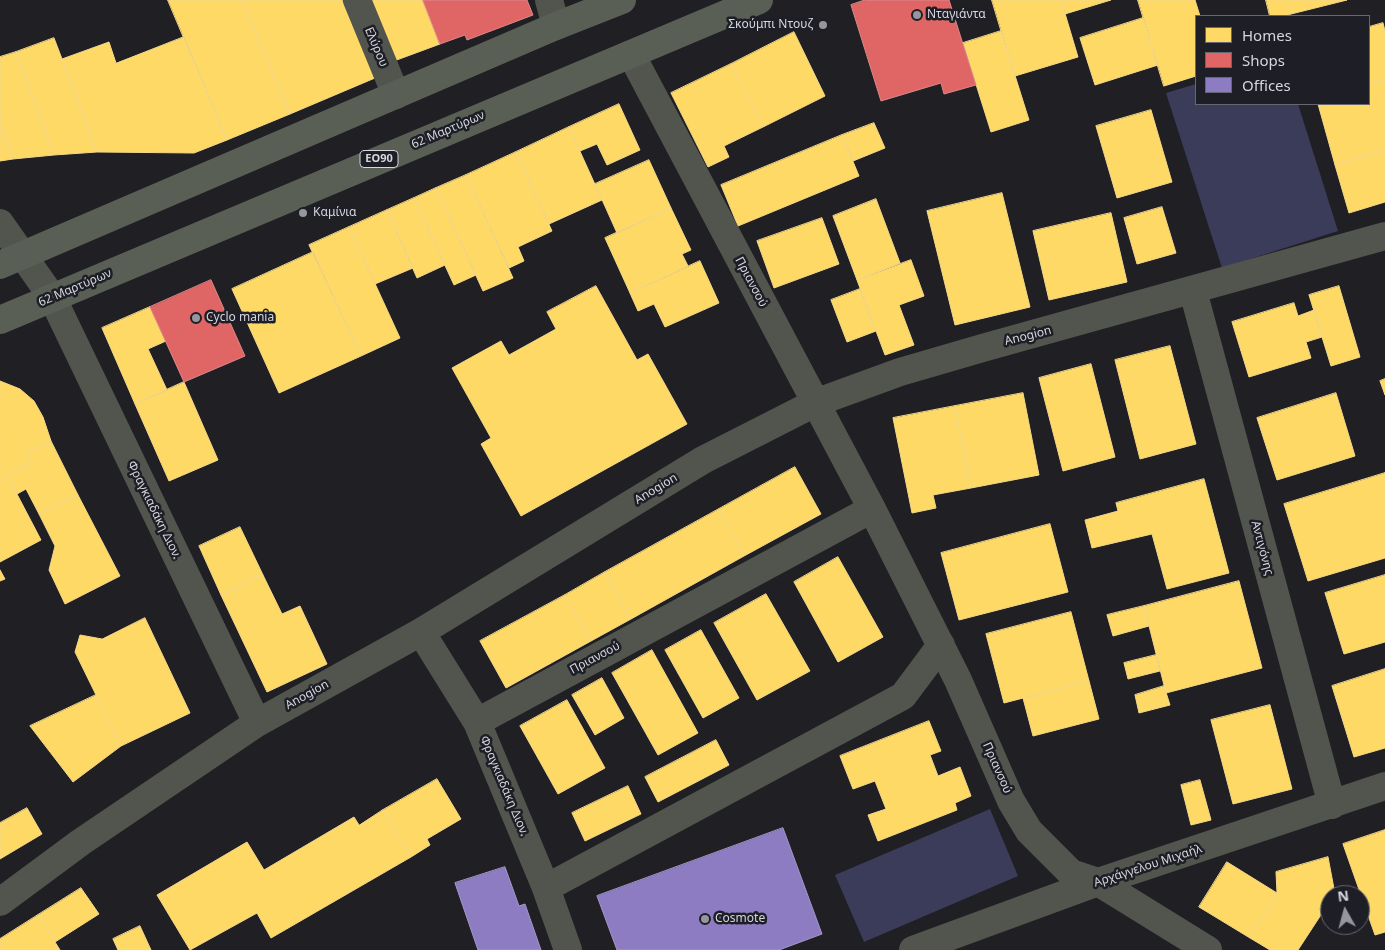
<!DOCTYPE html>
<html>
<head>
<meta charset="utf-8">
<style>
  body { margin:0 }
  #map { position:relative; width:1385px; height:950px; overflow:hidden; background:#1f1f24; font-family:"Noto Sans",sans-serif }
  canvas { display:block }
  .legend { position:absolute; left:1195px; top:15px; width:175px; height:90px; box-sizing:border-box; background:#1d1e26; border:1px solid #67686f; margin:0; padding:6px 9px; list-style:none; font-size:15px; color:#d6d6dc }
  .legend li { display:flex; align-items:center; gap:10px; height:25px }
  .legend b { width:25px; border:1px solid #67686f }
  .north { position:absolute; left:1320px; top:885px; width:50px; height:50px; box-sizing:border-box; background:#1d1e26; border:1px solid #67686f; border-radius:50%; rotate:353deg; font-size:14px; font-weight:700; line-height:20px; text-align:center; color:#d6d6dc }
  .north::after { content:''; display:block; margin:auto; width:18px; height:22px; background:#96969c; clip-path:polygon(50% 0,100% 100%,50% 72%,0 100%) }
</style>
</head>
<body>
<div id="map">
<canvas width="1385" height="950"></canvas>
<ul class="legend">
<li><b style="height:14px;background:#ffd966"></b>Homes</li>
<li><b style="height:14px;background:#e06666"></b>Shops</li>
<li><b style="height:14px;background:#8e7cc3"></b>Offices</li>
</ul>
<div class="north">N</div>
</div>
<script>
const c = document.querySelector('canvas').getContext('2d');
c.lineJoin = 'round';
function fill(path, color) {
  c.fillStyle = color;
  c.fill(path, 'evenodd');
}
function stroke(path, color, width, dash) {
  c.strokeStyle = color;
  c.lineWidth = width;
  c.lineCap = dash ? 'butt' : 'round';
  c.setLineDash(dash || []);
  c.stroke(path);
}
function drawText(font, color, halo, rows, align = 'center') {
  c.font = font + ' "Noto Sans",sans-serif';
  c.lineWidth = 5;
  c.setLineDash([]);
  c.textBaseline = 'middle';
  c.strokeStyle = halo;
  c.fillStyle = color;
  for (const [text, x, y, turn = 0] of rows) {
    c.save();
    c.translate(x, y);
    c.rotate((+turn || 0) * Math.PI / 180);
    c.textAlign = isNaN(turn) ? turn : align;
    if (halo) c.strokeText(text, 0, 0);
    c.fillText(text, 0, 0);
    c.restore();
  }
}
fill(new Path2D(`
  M1196 84V104H1298L1338 231 1222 268 1166 93Z
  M990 809 1018 876 864 942 835 875Z`), '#3a3c5a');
const homes = new Path2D(`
  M168 0H242L290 114 227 140Z
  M242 0H342L375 78 290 114Z
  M371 0H423L440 44 394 61Z
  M992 0H1061L1078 57 1015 76Z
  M1061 0H1111L1065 14Z
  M1138 0H1195L1200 16H1196V76L1164 86Z
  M1266 0H1347L1283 16H1270Z
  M1143 18 1158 65 1095 85 1080 38Z
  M1383 23 1385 31V79L1369 83V27Z
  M1001 31 1029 120 991 132 963 43Z
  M794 32 825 96 763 127 731 64Z
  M184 37 227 140 194 153 97 152 62 59 109 42 116 63Z
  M54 38 62 59 97 152 54 155 16 52Z
  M16 52 54 155 13 159 0 122V57Z
  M731 64 763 127 724 146 729 157 708 167 671 93Z
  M1385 79V150L1335 165 1318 104H1369V83Z
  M619 104 640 150 607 165 597 144 580 151 569 127Z
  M1151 110 1172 182 1117 198 1096 126Z
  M0 122 13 159 0 161Z
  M874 123 885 148 853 161 842 135Z
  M569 127 602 200 549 224 516 152Z
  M842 135 859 176 738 226 721 185Z
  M1385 150V202L1349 213 1335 165Z
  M516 152 552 231 518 247 524 261 509 268 466 175Z
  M649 160 671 208 617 233 595 184Z
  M466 175 513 278 483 291 436 188Z
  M436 188 476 275 454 285 414 198Z
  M1002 193 1030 307 955 325 927 211Z
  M414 198 445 265 417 278 387 210Z
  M876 199 900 263 857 280 833 216Z
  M1162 207 1176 253 1137 264 1124 218Z
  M671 208 691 250 682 254 688 266 630 293 605 238Z
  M387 210 413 268 375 284 349 227Z
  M1111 213 1127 282 1049 300 1033 231Z
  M822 218 839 264 774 288 757 241Z
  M349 227 400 338 361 356 309 245Z
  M313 252 361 356 279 393 232 289Z
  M911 260 924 296 899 305 914 345 885 355 857 280Z
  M700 261 719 303 665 327 654 304 638 311 630 293Z
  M596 286 637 360 648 354 687 424 521 516 481 444 491 438 452 368 501 341 509 355 556 329 547 312Z
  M1339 286 1360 357 1331 366 1309 295Z
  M860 289 876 331 847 342 831 300Z
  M1294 303 1298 316 1314 310 1322 337 1306 342 1311 358 1249 377 1232 322Z
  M150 307 166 341 148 349 167 390 135 404 102 328Z
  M1170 346 1196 444 1140 459 1115 360Z
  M1091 364 1115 457 1063 471 1039 378Z
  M1385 379V395L1380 381Z
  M0 381 20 389 34 401 43 417 51 441 28 453 32 462 7 475 41 540 0 562Z
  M184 382 218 460 169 481 135 404Z
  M1023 393 1039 475 971 488 955 406Z
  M1336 393 1355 456 1277 480 1257 418Z
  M955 406 971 488 933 495 936 508 912 513 893 418Z
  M51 441 78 495 39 514 26 489 17 494 7 475 32 462 28 453Z
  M795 467 821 514 744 556 719 509Z
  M1385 473V558L1308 581 1284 504Z
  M1204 479 1229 573 1167 589 1152 534 1092 548 1085 520 1118 511 1116 503Z
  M78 495 120 576 65 604 49 570 55 546 39 514Z
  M719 509 744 556 631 619 605 572Z
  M1050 524 1068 592 959 620 941 553Z
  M240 527 263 575 221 595 199 546Z
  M838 557 883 637 838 662 794 582Z
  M0 570 5 579 0 581Z
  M605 572 631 619 591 641 565 595Z
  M263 575 282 614 300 606 327 664 267 692 221 595Z
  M1385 575V642L1344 654 1325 593Z
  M1239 581 1262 668 1166 693 1144 606Z
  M766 594 810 671 757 700 714 623Z
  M565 595 591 641 506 688 480 641Z
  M1144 606 1149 626 1113 636 1107 615Z
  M1071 612 1089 681 1004 703 986 634Z
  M145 618 190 713 121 746 75 652 80 635 102 639Z
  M701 630 739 698 703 718 665 650Z
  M652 650 698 733 658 755 612 673Z
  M1156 655 1160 671 1128 679 1124 663Z
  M1385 669V748L1354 757 1332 686Z
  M602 678 624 718 595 735 572 695Z
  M1089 681 1099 719 1033 736 1023 698Z
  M1164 686 1170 705 1139 713 1135 695Z
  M96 695 121 746 73 782 30 726Z
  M567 700 605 768 558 794 520 726Z
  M1270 705 1292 789 1233 804 1211 720Z
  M929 721 941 751 930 755 938 776 960 767 971 796 955 803 957 810 878 841 868 815 886 809 875 781 853 789 840 756Z
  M716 740 729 765 658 802 645 777Z
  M437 779 461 819 427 839 430 845 411 857 383 810Z
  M1200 780 1211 820 1191 825 1181 785Z
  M628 786 641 814 585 841 572 813Z
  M27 808 42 834 0 859V823Z
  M383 810 411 857 271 938 257 913 190 950 157 895 247 842 264 870 354 817 359 825Z
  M1385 830V932L1375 935 1343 844Z
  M1328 857 1335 894 1330 895V901L1298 950H1270L1250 938 1277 893 1276 872Z
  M1227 862 1277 893 1250 938 1199 907Z
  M81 888 99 914 55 942 38 915Z
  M38 915 60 950H0V939Z
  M140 926 151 950H118L113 939Z`);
fill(homes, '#ffd966');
stroke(homes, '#f3d889', 1);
const shops = new Path2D(`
  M423 0H527L533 15 467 40 465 35 440 44Z
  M865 0H949L976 85 944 94 941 83 881 101 851 5Z
  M211 280 245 356 184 382 150 307Z`);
fill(shops, '#e06666');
stroke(shops, '#dd8889', 1);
const offices = new Path2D(`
  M783 828 822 934 779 950H617L597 896Z
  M505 867 519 906 525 904 541 950H478L455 883Z`);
fill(offices, '#8e7cc3');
stroke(offices, '#a497ca', 1);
stroke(new Path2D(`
  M357 0 396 95
  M549 0 556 26
  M631 54 872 509 958 680 1011 801 1029 831 1071 873 1098 882 1208 950
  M0 223 52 297 257 723
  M1193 291 1332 805
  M421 632 477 722 546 888 568 950
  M477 722 872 509
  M546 888 903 696 941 645
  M0 902 81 842 257 723 421 632 703 460 815 403 900 372 986 347 1385 236
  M913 950 1098 882 1385 786`), '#51554d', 28);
stroke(new Path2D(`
  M0 265 556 26 622 0
  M0 320 759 0`), '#5a5f56', 28);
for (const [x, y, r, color] of [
  [917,15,5,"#96969c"],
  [823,25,5,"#96969c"],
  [303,213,5,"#96969c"],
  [196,318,5,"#96969c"],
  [705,919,5,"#96969c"]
]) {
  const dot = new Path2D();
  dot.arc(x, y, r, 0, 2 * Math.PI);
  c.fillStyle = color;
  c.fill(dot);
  stroke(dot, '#1d1e26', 2);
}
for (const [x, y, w] of [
  [379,159,38]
]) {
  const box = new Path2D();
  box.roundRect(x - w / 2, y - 8.5, w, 17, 4);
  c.fillStyle = '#1d1e26';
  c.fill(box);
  stroke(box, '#d6d6dc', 1);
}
drawText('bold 11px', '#d6d6dc', null, [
  ["ΕΟ90",379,159]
]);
drawText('12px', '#d6d6dc', '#1d1e26', [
  ["Νταγιάντα",927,15],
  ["Σκούμπι Ντουζ",813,25,"right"],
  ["Καμίνια",313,213],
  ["Cyclo mania",206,318],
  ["Cosmote",715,919]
], 'left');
drawText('12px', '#d6d6dc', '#1d1e26', [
  ["Ελύρου",376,47,67],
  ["62 Μαρτύρων",448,130,-23],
  ["Πριανσού",751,282,62],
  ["62 Μαρτύρων",75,288,-23],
  ["Anogion",1028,336,-14],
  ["Anogion",656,489,-31],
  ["Φραγκιαδάκη Διον.",154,510,64],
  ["Αντιγόνης",1262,548,75],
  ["Πριανσού",595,658,-28],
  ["Anogion",307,695,-29],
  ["Πριανσού",997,768,66],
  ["Φραγκιαδάκη Διον.",504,786,67],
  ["Αρχάγγελου Μιχαήλ",1148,866,-18]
]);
</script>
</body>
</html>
